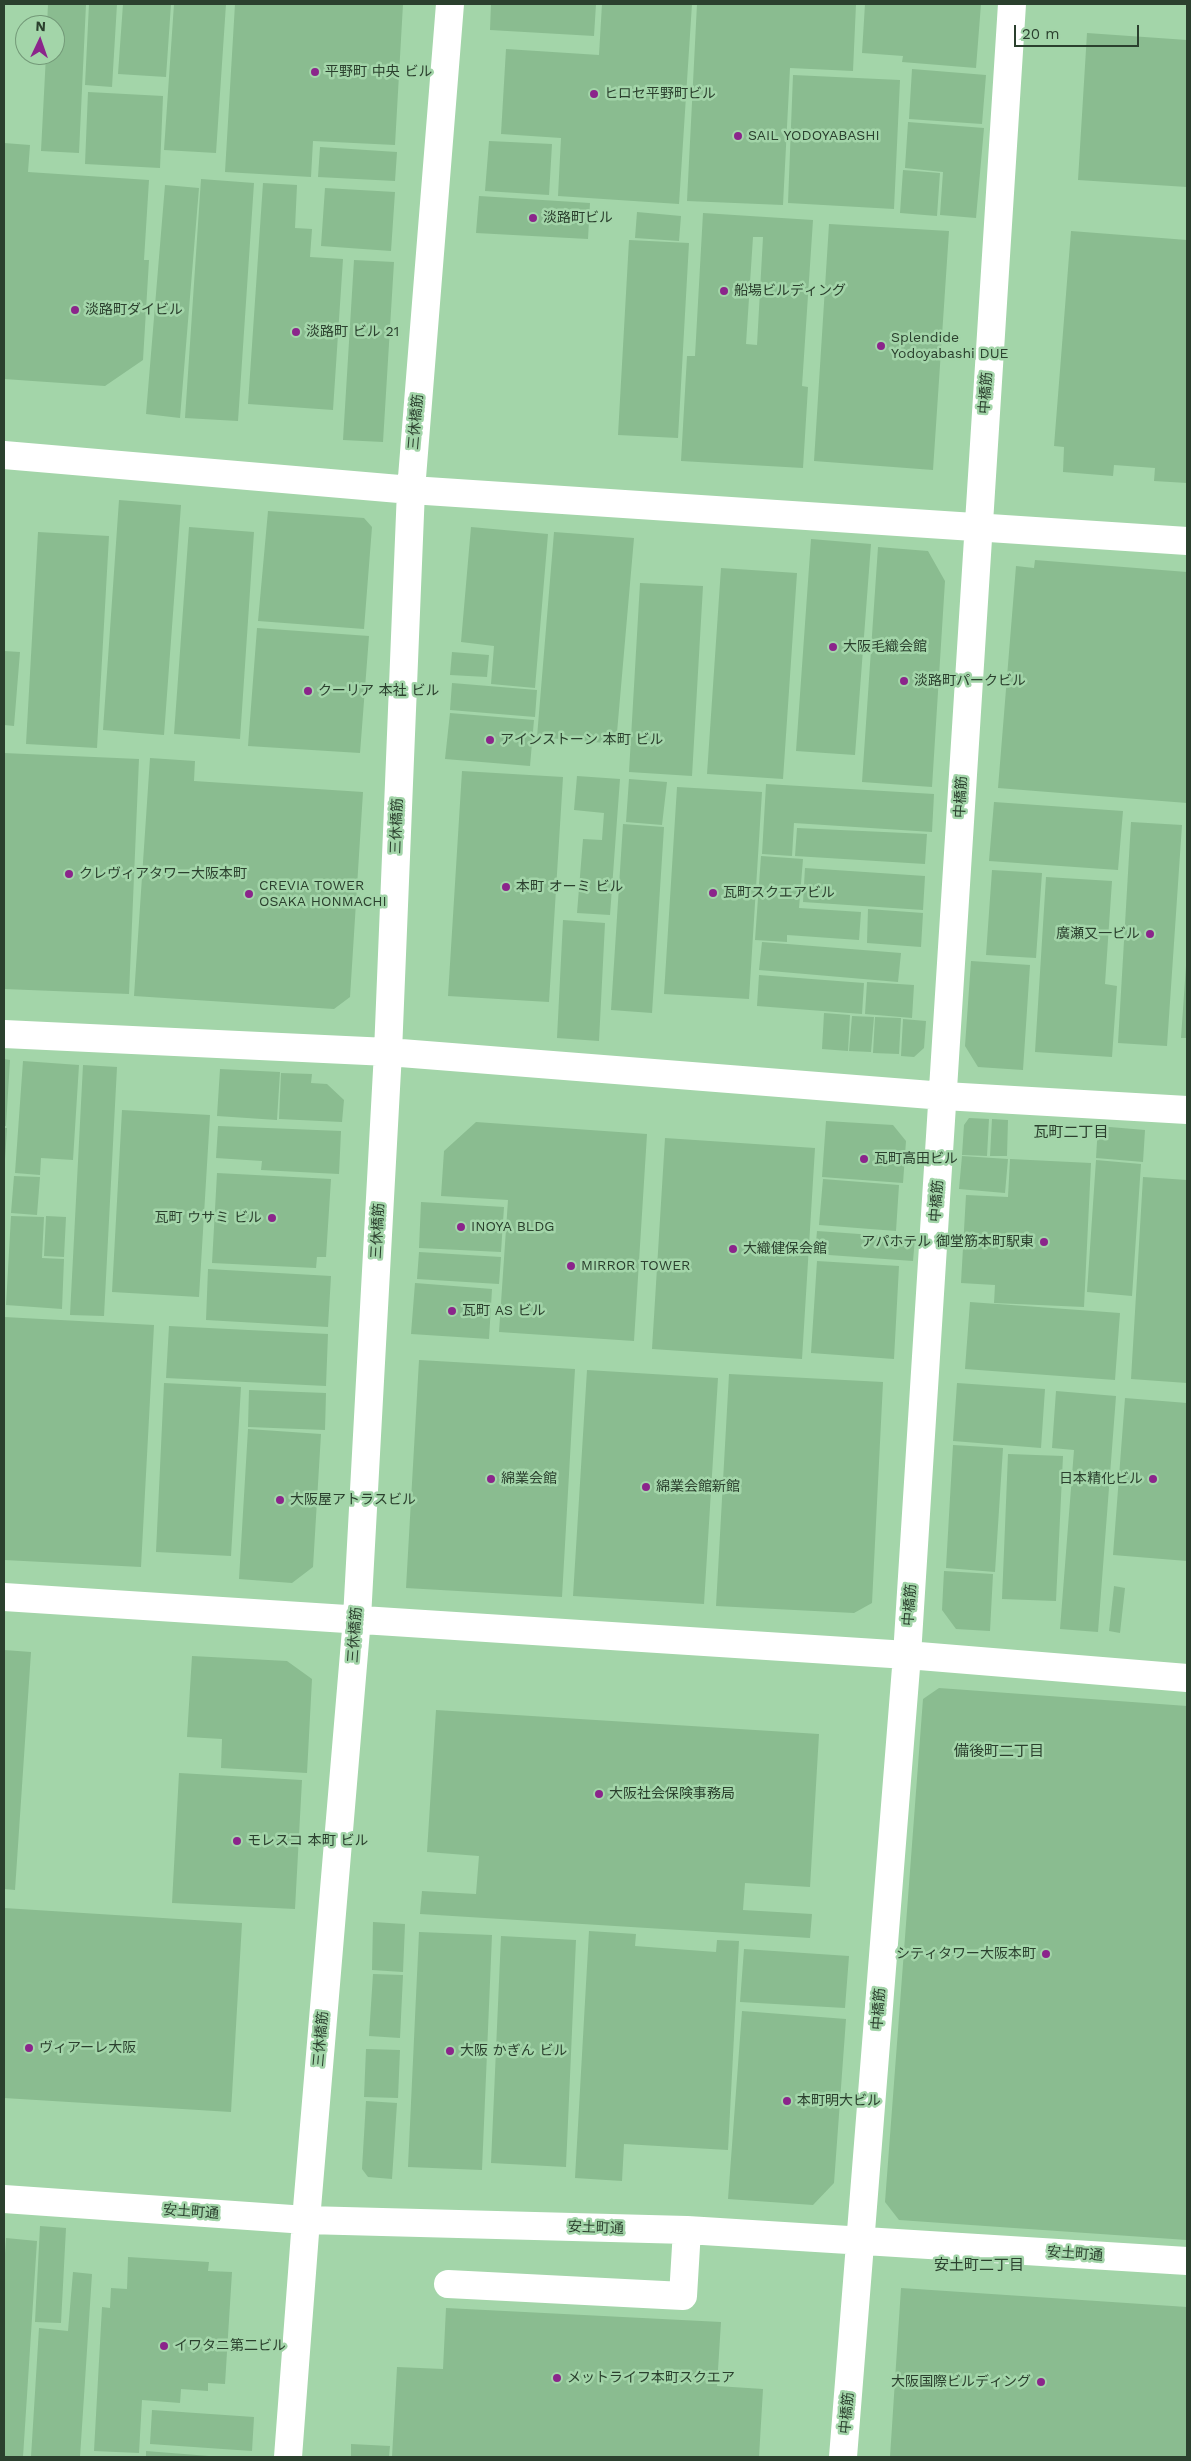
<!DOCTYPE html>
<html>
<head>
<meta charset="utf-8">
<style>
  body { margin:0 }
  #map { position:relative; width:1191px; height:2461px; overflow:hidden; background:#a3d5a9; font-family:"Work Sans",sans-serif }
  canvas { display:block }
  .frame { position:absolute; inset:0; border:5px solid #2b402e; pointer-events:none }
  .north { position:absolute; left:15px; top:15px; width:50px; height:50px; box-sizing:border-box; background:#a3d5a9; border:1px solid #739978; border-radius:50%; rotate:3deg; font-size:14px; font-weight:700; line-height:20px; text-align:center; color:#2b402e }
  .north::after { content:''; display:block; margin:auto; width:18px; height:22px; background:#8b258b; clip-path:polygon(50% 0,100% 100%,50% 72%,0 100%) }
  .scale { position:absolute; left:1014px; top:25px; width:125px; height:22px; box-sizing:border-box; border:2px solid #2b402e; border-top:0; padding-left:6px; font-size:15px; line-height:18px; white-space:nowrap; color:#2b402e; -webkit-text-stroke:4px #a3d5a9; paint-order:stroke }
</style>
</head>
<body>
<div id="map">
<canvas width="1191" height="2461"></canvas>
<div class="frame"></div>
<div class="north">N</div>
<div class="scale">20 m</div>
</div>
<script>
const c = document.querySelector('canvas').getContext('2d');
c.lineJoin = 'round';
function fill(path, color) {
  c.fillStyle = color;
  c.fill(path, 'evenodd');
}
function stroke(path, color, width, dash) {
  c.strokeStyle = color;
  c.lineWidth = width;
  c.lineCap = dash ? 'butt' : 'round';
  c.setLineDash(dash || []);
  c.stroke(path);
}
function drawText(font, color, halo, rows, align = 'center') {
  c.font = font + ' "Work Sans","Noto Sans JP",sans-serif';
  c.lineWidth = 5;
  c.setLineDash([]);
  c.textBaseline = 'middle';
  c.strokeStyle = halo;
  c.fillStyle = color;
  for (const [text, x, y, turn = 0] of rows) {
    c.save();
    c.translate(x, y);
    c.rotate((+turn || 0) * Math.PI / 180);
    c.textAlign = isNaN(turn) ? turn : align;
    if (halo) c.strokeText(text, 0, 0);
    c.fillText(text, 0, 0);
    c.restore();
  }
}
fill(new Path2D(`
  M48 4H86L79 153 41 151 46 55H55V25H47Z
  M89 4H117L112 87 85 85Z
  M123 4H171L166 77 118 74Z
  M174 4H226L216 153 164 150Z
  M235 4H403L395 145 313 141 311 177 225 172Z
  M491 4H596L594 36 490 30Z
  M602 4H692L679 204 558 196 561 138 501 134 506 49 599 55Z
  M697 4H856L853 71 790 68 783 205 687 201Z
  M865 4H981L976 68 902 62 903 56 862 53Z
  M1087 33 1187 40V187L1078 180Z
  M912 69 986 75 982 124 909 119Z
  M793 75 900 80 894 209 788 203Z
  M88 92 163 96 160 168 85 164Z
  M908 122 984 128 976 218 940 215 943 172 905 168Z
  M489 141 552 144 549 195 485 191Z
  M4 143 30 145 28 172 149 180 144 260H149L143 360 105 386 4 379Z
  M320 147 397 152 395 181 318 177Z
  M903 170 940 173 937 216 900 213Z
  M201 179 254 183 238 421 185 418Z
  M263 183 297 185 295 228 312 229 310 257 343 259 333 410 248 404Z
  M165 185 199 188 180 418 146 414Z
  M325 188 395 192 391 251 321 246Z
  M479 196 590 203 588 239 476 233Z
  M637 212 681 216 679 241 635 238Z
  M703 213 813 220 802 386 808 387 803 468 681 461 687 356H695ZM753 237H763L757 345 746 344Z
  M829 224 949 231 933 470 814 461Z
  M1071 231 1187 240V483L1154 481 1155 468 1114 465 1113 476 1063 472 1064 447 1054 446Z
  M629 240 689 243 678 438 618 435Z
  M354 260 394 262 383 442 343 440Z
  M119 500 181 505 164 735 103 730Z
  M268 511 364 518 372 527 364 629 258 621Z
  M189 527 254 532 240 739 174 734Z
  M471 527 548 534 535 688 491 684 494 646 461 642Z
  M38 532 109 536 97 748 26 744Z
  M554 532 634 538 616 744 537 737Z
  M811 539 871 544 855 755 796 751Z
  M878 547 928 551 945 581 932 787 862 782Z
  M1035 560 1187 572V803L998 788 1016 566 1034 568Z
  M721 568 797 573 783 779 707 774Z
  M640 583 703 586 692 776 629 772Z
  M257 628 369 636 360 753 248 746Z
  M4 651 20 652 14 726 4 725Z
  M452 652 489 655 487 677 450 675Z
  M452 683 537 690 535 717 450 710Z
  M450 713 534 720 530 766 445 759Z
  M4 753 139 759 129 994 4 989Z
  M150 758 195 761 194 781 363 792 350 997 334 1009 134 996Z
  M462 771 563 777 549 1002 448 996Z
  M577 776 620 779 610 915 577 913 583 839 602 840 604 813 574 810Z
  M629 779 667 782 662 825 626 822Z
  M766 784 934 794 932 832 794 823 792 856 762 854Z
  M677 787 762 792 749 999 664 994Z
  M994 802 1123 811 1118 870 989 861Z
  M1131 822 1182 825 1167 1046 1118 1043Z
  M623 824 664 827 652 1013 611 1010Z
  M797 828 927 834 925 864 795 856Z
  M761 856 803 859 799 908 861 912 859 940 787 935V942L755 940Z
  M805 868 925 876 923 910 803 902Z
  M992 870 1042 873 1036 958 986 955Z
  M1046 877 1112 881 1105 984 1117 986 1112 1057 1035 1052Z
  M868 909 923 913 921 947 867 943Z
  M563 920 605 923 599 1041 557 1038Z
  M762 942 901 953 898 982 759 970Z
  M971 961 1030 965 1023 1070 978 1067 965 1046Z
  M1186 966H1187V1038H1181Z
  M759 975 864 983 862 1014 757 1006Z
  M867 982 914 985 912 1018 865 1014Z
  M824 1013 850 1015 848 1051 822 1049Z
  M852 1016 874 1017 871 1052 849 1051Z
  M875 1017 901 1018 899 1054 873 1053Z
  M903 1019 926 1021 924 1048 914 1057 901 1056Z
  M4 1059 10 1060 6 1126H4Z
  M23 1061 79 1065 73 1160 41 1158 40 1175 15 1173Z
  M83 1065 117 1067 104 1316 70 1315Z
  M220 1069 280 1072 277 1120 217 1116Z
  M281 1073 312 1074 311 1083 327 1084 344 1100 342 1122 279 1119Z
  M122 1110 210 1115 199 1297 112 1292Z
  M969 1118 989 1119 987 1156 962 1155 964 1125Z
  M992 1119 1008 1120 1007 1156H990Z
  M826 1121 893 1125 906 1141 903 1183 822 1177Z
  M476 1122 647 1134 634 1341 499 1332 508 1200 441 1196 444 1151Z
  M218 1126 341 1131 339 1174 261 1170 262 1161 216 1158Z
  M1098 1126 1145 1130 1143 1162 1096 1158Z
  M4 1128H7L5 1160H4Z
  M665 1138 815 1148 802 1359 652 1349Z
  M962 1156 1008 1159 1005 1193 959 1189Z
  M1010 1159 1091 1163 1084 1307 994 1303 995 1285 961 1283 966 1195 1008 1197Z
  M1096 1160 1141 1164 1132 1296 1087 1292Z
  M217 1173 331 1179 326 1257H317L316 1268 212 1263Z
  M14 1176 40 1177 37 1215 11 1213Z
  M1143 1177 1187 1180V1383L1131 1379Z
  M823 1179 899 1185 896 1231 819 1225Z
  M421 1202 504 1207 501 1252 419 1248Z
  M11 1216 44 1217 42 1258 64 1259 62 1309 6 1305Z
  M46 1216 66 1217 64 1257 44 1256Z
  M817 1231 915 1238 913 1261 815 1254Z
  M419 1252 501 1257 499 1284 417 1279Z
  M817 1261 899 1266 894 1359 811 1353Z
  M208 1269 331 1276 328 1327 206 1320Z
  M415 1283 492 1289 489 1339 411 1334Z
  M970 1302 1120 1313 1115 1380 965 1369Z
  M4 1317 154 1325 141 1567 4 1560Z
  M169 1326 328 1334 326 1386 166 1378Z
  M419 1360 575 1369 562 1597 406 1588Z
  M587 1370 718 1378 704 1604 573 1596Z
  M729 1374 883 1382 872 1603 854 1613 716 1606Z
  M164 1383 241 1387 231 1556 156 1552Z
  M957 1383 1045 1389 1041 1448 953 1441Z
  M249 1390 326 1393 325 1430 248 1427Z
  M1056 1391 1116 1396 1098 1632 1060 1629 1074 1450 1052 1448Z
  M1125 1398 1187 1403V1561L1113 1555Z
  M248 1429 321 1434 313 1567 292 1583 239 1579Z
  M953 1445 1003 1448 995 1572 946 1568Z
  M1008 1454 1063 1456 1056 1601 1002 1599Z
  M944 1571 993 1574 990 1631 956 1629 942 1610Z
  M1114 1586 1125 1588 1120 1633 1109 1631Z
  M4 1650 31 1652 15 1890 4 1889Z
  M192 1656 287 1661 312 1679 307 1773 221 1768 222 1739 187 1737Z
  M939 1688 1187 1706V2240L899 2220 885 2202 923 1699Z
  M436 1710 819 1734 810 1887 745 1883 743 1910 812 1914 810 1938 420 1914 422 1891 476 1894 479 1856 427 1852Z
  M179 1773 302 1780 295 1909 172 1903Z
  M4 1908 242 1923 231 2112 4 2098Z
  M373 1922 405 1924 403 1972 372 1970Z
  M589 1931 636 1934 635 1946 716 1952 717 1940 739 1941 728 2150 624 2144 622 2181 575 2178Z
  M419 1932 492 1935 482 2170 408 2167Z
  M501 1936 576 1940 566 2167 491 2163Z
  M744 1949 849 1956 845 2008 740 2002Z
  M373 1974 403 1975 400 2038 369 2036Z
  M742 2011 846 2019 834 2183 813 2205 728 2199Z
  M366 2049 400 2050 398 2098 364 2097Z
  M366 2101 397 2103 392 2179 368 2177 362 2169Z
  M40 2226 66 2228 61 2323 35 2322Z
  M6 2238 37 2241 23 2457H4V2270Z
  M128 2257 209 2262 208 2271 232 2272 225 2384 208 2383V2391L181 2389 180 2403 142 2400 139 2453 94 2451 102 2307 110 2308 111 2288 127 2289Z
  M73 2272 92 2274 80 2457H31L39 2328 68 2331Z
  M901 2288 1187 2307V2457H890Z
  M446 2308 721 2322 717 2386 763 2389 759 2457H392L397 2367 443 2369Z
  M152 2410 254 2417 252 2451 150 2444Z
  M351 2444 390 2446 389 2457H351Z
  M146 2451 209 2456V2457H146Z`), '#8abc90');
stroke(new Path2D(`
  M4 455 411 490 1187 541
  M4 1034 388 1052 944 1096 1187 1110
  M4 1597 907 1655 1187 1678
  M4 2199 306 2220 687 2230 1187 2261
  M448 2284 683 2296 687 2230
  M288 2457 306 2220 357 1618 388 1052 411 490 450 4
  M843 2457 907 1655 1012 4`), '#fff', 28);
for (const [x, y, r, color] of [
  [315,72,5,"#8b258b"],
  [594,94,5,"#8b258b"],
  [738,136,5,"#8b258b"],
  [533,218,5,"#8b258b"],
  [724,291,5,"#8b258b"],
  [75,310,5,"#8b258b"],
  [296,332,5,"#8b258b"],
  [881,346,5,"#8b258b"],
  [833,647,5,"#8b258b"],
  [904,681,5,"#8b258b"],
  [308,691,5,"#8b258b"],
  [490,740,5,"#8b258b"],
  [69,874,5,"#8b258b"],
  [506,887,5,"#8b258b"],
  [713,893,5,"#8b258b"],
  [249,894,5,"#8b258b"],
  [1150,934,5,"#8b258b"],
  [864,1159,5,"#8b258b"],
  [272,1218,5,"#8b258b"],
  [461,1227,5,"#8b258b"],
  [1044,1242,5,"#8b258b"],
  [733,1249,5,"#8b258b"],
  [571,1266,5,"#8b258b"],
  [452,1311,5,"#8b258b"],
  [491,1479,5,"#8b258b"],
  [1153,1479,5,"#8b258b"],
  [646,1487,5,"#8b258b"],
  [280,1500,5,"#8b258b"],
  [599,1794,5,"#8b258b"],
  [237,1841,5,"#8b258b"],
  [1046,1954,5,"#8b258b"],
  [29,2048,5,"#8b258b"],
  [450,2051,5,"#8b258b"],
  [787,2101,5,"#8b258b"],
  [164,2346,5,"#8b258b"],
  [557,2378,5,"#8b258b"],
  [1041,2382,5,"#8b258b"]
]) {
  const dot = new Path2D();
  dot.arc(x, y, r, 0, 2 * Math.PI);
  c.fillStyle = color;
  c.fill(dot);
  stroke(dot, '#a3d5a9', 2);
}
drawText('14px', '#2b402e', '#a3d5a9', [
  ["平野町 中央 ビル",325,72],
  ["ヒロセ平野町ビル",604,94],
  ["SAIL YODOYABASHI",748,136],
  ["淡路町ビル",543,218],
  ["船場ビルディング",734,291],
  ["淡路町ダイビル",85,310],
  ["淡路町 ビル 21",306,332],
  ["Splendide",891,338],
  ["Yodoyabashi DUE",891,354],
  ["大阪毛織会館",843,647],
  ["淡路町パークビル",914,681],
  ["クーリア 本社 ビル",318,691],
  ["アインストーン 本町 ビル",500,740],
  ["クレヴィアタワー大阪本町",79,874],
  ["CREVIA TOWER",259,886],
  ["OSAKA HONMACHI",259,902],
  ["本町 オーミ ビル",516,887],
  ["瓦町スクエアビル",723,893],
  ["廣瀬又一ビル",1140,934,"right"],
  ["瓦町高田ビル",874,1159],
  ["瓦町 ウサミ ビル",262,1218,"right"],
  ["INOYA BLDG",471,1227],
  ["アパホテル 御堂筋本町駅東",1034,1242,"right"],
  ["大織健保会館",743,1249],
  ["MIRROR TOWER",581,1266],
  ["瓦町 AS ビル",462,1311],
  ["綿業会館",501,1479],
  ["日本精化ビル",1143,1479,"right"],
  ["綿業会館新館",656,1487],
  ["大阪屋アトラスビル",290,1500],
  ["大阪社会保険事務局",609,1794],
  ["モレスコ 本町 ビル",247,1841],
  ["シティタワー大阪本町",1036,1954,"right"],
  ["ヴィアーレ大阪",39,2048],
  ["大阪 かぎん ビル",460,2051],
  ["本町明大ビル",797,2101],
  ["イワタニ第二ビル",174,2346],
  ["メットライフ本町スクエア",567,2378],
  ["大阪国際ビルディング",1031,2382,"right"]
], 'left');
drawText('14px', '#2b402e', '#a3d5a9', [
  ["中橋筋",986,393,-86],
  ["三休橋筋",416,422,-85],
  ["中橋筋",961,797,-87],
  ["三休橋筋",397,826,-88],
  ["中橋筋",937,1201,-86],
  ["三休橋筋",378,1231,-87],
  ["中橋筋",910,1605,-86],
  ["三休橋筋",355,1635,-86],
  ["中橋筋",879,2009,-86],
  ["三休橋筋",321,2039,-85],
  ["安土町通",191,2212,4],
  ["安土町通",596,2228,2],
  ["安土町通",1075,2254,4],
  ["中橋筋",847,2413,-85]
]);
drawText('15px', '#2b402e', '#a3d5a9', [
  ["瓦町二丁目",1071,1133],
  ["備後町二丁目",999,1752],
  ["安土町二丁目",979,2266]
]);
</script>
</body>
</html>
